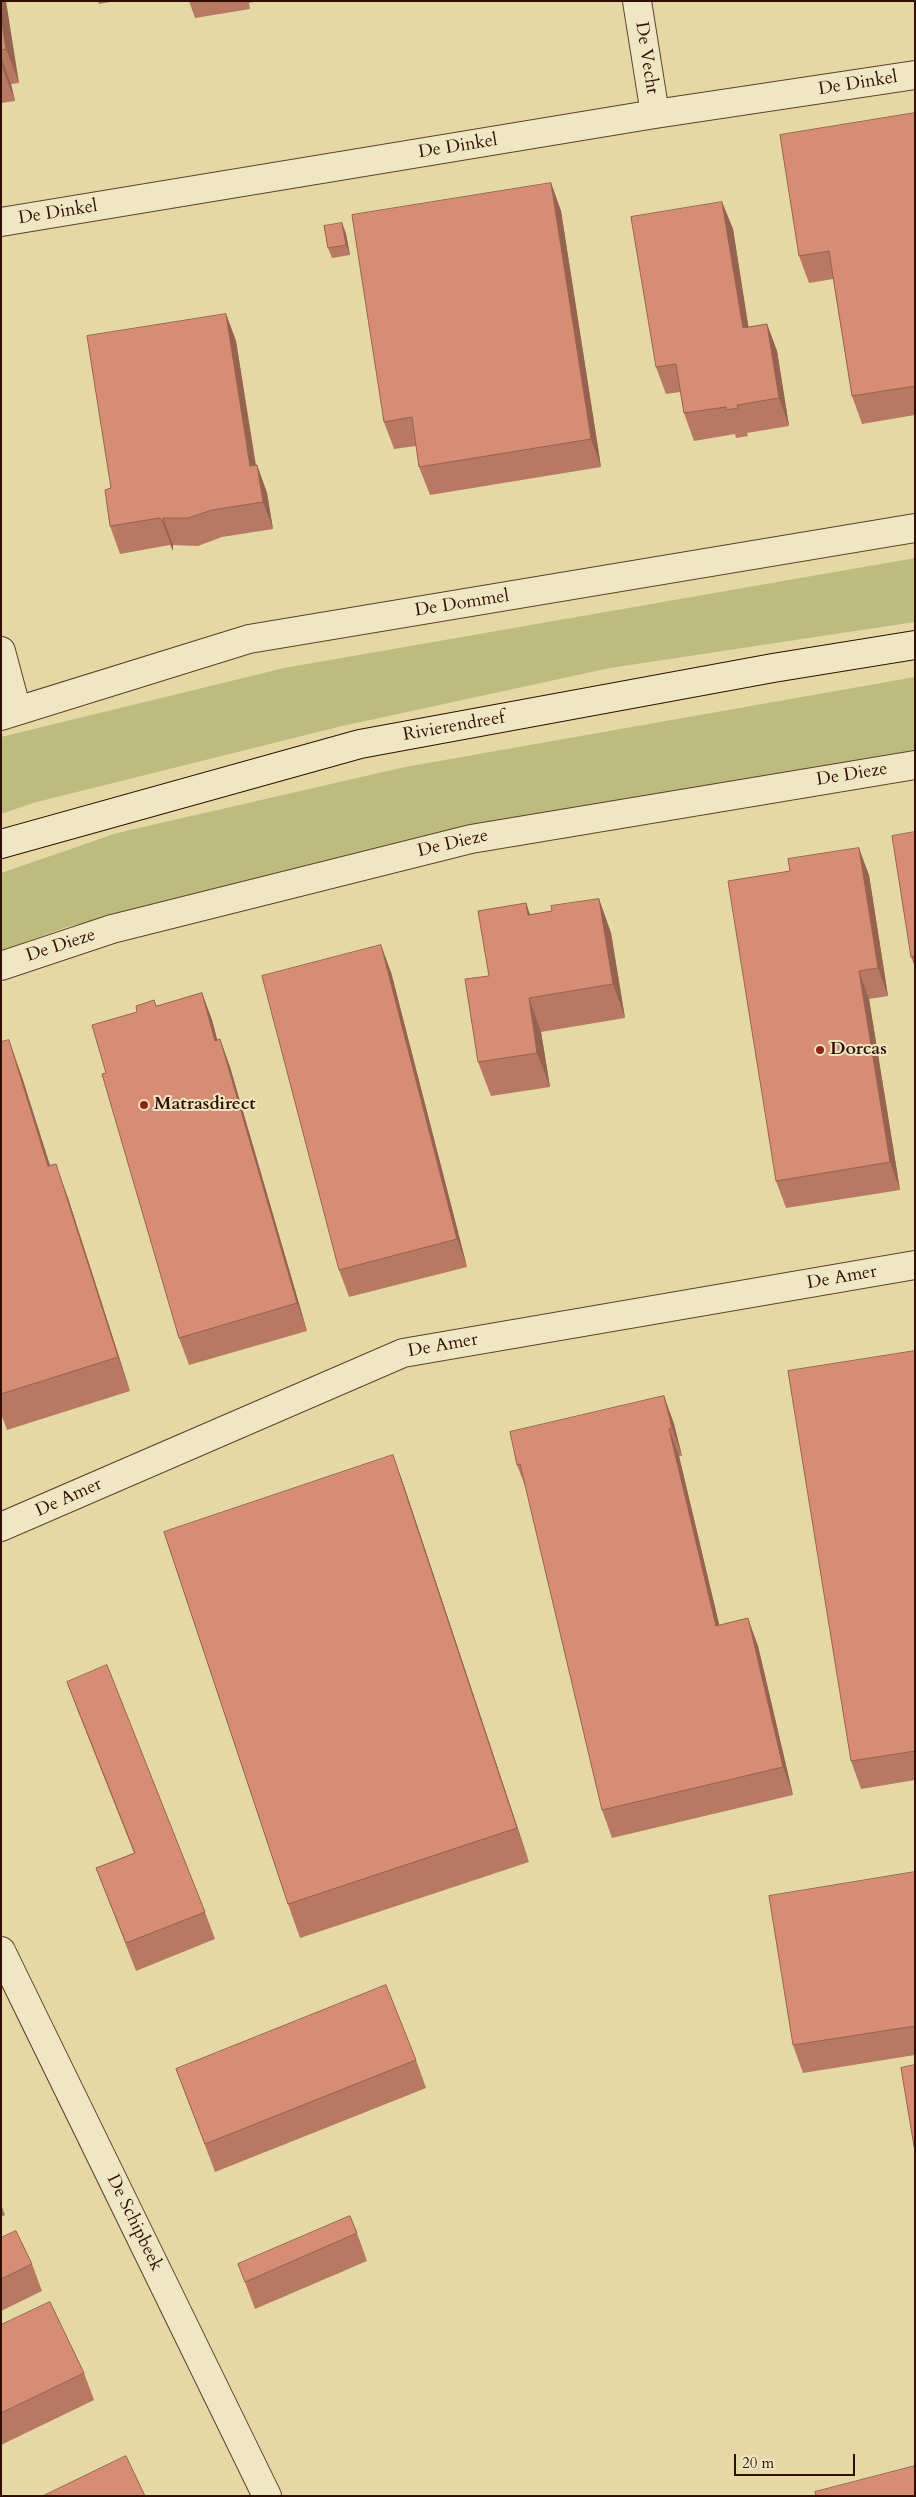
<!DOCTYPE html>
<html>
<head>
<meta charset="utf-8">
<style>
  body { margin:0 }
  #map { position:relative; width:916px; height:2497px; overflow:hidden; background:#e6d8a4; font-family:Cardo,serif }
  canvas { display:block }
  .frame { position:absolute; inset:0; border:2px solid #300f02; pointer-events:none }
  .scale { position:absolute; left:734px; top:2454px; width:121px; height:22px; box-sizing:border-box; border:2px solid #300f02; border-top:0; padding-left:6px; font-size:15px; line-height:18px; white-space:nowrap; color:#300f02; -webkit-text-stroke:4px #efe6c4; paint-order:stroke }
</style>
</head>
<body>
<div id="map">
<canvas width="916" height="2497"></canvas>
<div class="frame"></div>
<div class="scale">20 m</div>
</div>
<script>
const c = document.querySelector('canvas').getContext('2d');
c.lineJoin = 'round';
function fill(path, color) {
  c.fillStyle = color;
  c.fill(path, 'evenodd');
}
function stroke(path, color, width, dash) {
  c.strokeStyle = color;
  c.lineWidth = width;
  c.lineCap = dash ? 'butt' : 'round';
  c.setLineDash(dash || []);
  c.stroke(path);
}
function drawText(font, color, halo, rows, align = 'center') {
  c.font = font + ' Cardo,serif';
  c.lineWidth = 4;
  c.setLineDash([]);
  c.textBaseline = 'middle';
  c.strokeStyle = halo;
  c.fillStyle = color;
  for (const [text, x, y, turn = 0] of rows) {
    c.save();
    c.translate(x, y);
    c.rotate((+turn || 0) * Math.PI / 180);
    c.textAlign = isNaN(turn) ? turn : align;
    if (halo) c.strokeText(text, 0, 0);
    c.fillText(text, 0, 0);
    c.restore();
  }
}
fill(new Path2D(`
  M915 558V622L610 668 338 727 33 803 1 814V737L284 668Z
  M915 677V750L564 810 67 927 1 951V873L117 833 405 767Z`), '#bdbc80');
const minor = new Path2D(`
  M637 1 655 114
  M1 222 655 114 915 75
  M1 651 17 711
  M1 716 249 639 915 528
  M1 966 112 929 471 839 915 765
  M1 1527 403 1353 915 1265
  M1 1951 267 2496`);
const secondary = new Path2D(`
  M1 844 360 744 773 668 915 645`);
stroke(minor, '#5e412a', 30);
stroke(secondary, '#300f02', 30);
stroke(minor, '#efe6c4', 28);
stroke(secondary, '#efe6c4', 28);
fill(new Path2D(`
  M1 1 19 83 11 84 15 101 1 103Z
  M98 1H116L99 4Z
  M189 1H258L249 3 250 9 195 18Z
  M915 113V415L862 424 852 396 833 279 809 283 799 256Z
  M551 183 561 211 601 467 430 495 419 467 416 446 394 449 384 422Z
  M722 202 733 229 748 327 767 324 777 351 789 426 747 433 748 436 736 438 735 434 694 441 684 413 680 392 666 394 656 367Z
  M342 223 346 234 350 255 332 258 328 248Z
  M226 314 236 341 256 465H257L267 493 273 529 222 537 198 546 173 545V551L170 545 120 554 110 526 111 488Z
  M915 832V967L911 957Z
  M790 871 869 875 888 996 869 999 900 1190 786 1208 776 1181Z
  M599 899 611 933 625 1018 541 1032 550 1087 491 1096 478 1062 489 976 526 903 530 915 552 911Z
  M391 972 467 1267 349 1297 339 1270Z
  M202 993 212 1020 217 1040 220 1039 230 1067 307 1331 189 1365 179 1338 106 1073 156 1006Z
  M1 1042 21 1074 50 1166 68 1198 130 1391 7 1430 1 1414Z
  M915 1351V1780L861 1789 851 1761Z
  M664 1396 674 1424 682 1456H679L719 1625 758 1646 793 1795 612 1838 602 1810 526 1488 517 1465Z
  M393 1455 405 1489 529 1862 300 1938 288 1904Z
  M67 1682 205 1912 215 1939 136 1971 96 1868 134 1853 77 1709Z
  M915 1872V2055L803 2073 793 2045Z
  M416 2060 426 2088 215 2172 176 2069Z
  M1 2204 5 2215 1 2217Z
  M357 2233 367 2261 255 2309 238 2264Z
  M1 2238 32 2264 42 2291 1 2311Z
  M1 2325 84 2373 94 2400 1 2445Z`), '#b87964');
fill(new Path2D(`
  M1 1H6L19 83 6 49 1 17Z
  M1 57 11 84 15 101 2 67Z
  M551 183 561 211 601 467 591 439Z
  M722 202 733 229 753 355 743 328Z
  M342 223 346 234 350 255 346 245Z
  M226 314 236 341 260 494 250 466Z
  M767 324 777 351 789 426 779 398Z
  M257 465 267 493 273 529 263 502Z
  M163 518 173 545V551L163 523Z
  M859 848 869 875 888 996 878 968Z
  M599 899 611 933 625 1018 613 984Z
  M526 903 538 937 528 915Z
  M381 945 391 972 467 1267 457 1239Z
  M859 971 869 999 900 1190 890 1162Z
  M202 993 212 1020 225 1068 215 1041Z
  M529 998 541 1032 550 1087 537 1053Z
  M220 1039 230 1067 307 1331 297 1303Z
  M9 1040 21 1074 61 1200 48 1166Z
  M56 1164 68 1198 130 1391 118 1357Z
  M664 1396 674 1424 682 1456 672 1428Z
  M669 1429 679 1456 726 1653 716 1626Z
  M393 1455 405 1489 529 1862 517 1828Z
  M748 1618 758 1646 793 1795 783 1767Z`), '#966351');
const building = new Path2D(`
  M1 17 6 49 1 50Z
  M915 113V386L852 396 829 251 799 256 780 135Z
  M551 183 591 439 419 467 412 417 384 422 352 215Z
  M722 202 743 328 767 324 779 398 737 405 738 408 726 410V407L684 413 676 364 656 367 631 217Z
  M342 223 346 245 328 248 324 226Z
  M226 314 250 466 257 465 263 502 212 510 188 518H163V523L160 518 110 526 105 490 111 488 87 336Z
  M915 832V956L911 957 892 836Z
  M859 848 878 968 859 971 890 1162 776 1181 728 881 790 871 788 859Z
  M599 899 613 984 529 998 537 1053 478 1062 465 979 489 976 478 911 526 903 528 915 552 911 551 906Z
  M381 945 457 1239 339 1270 262 976Z
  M202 993 215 1041 220 1039 297 1303 179 1338 102 1074 106 1073 92 1025 137 1012 136 1006 154 1000 156 1006Z
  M9 1040 48 1166 56 1164 118 1357 1 1394V1042Z
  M915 1351V1751L851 1761 788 1371Z
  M664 1396 672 1428 669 1429 716 1626 748 1618 783 1767 602 1810 520 1464 517 1465 510 1432Z
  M393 1455 517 1828 288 1904 164 1532Z
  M107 1665 205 1912 126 1943 96 1868 135 1853 67 1682Z
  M915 1872V2026L793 2045 769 1896Z
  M386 1985 416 2060 205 2144 176 2069Z
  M915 2065V2152L901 2068Z
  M350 2216 357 2233 245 2282 238 2264Z
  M16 2231 32 2264 1 2279V2238Z
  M50 2302 84 2373 1 2413V2325Z
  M126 2456 145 2496H43Z
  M915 2466V2496H816L815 2492Z`);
fill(building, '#d68d74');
stroke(building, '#966351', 1);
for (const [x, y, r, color] of [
  [820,1050,5,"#8f2418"],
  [144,1105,5,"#8f2418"]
]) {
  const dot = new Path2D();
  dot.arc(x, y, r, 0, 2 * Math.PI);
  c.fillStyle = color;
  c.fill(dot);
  stroke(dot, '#efe6c4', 2);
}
drawText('18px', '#300f02', '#efe6c4', [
  ["De Vecht",646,58,81],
  ["De Dinkel",858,84,-9],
  ["De Dinkel",458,147,-9],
  ["De Dinkel",58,213,-9],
  ["De Dommel",462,604,-9],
  ["Rivierendreef",454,727,-10],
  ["De Dieze",852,775,-9],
  ["De Dieze",453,844,-13],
  ["De Dieze",61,946,-18],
  ["De Amer",842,1278,-10],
  ["De Amer",443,1346,-10],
  ["De Amer",69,1498,-24],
  ["De Schipbeek",134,2223,64]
]);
drawText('bold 18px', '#300f02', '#efe6c4', [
  ["Dorcas",830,1050],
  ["Matrasdirect",154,1105]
], 'left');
</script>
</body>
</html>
